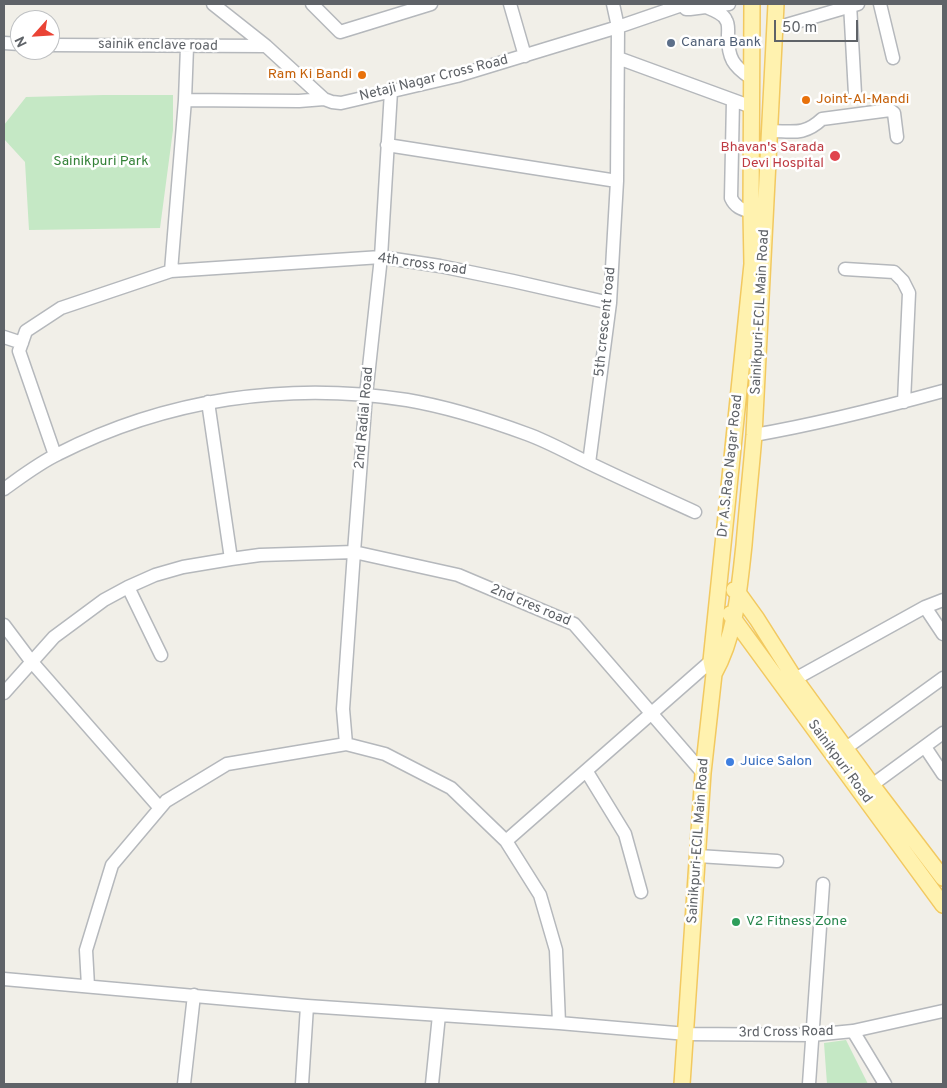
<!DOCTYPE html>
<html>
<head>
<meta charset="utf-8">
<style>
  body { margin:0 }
  #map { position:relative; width:947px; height:1088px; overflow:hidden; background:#f1efe8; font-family:Overpass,sans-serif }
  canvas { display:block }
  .frame { position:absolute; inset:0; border:5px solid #5f6368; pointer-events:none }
  .north { position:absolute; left:10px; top:10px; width:50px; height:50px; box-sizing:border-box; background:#fff; border:1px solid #bfc1c3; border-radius:50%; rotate:244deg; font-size:14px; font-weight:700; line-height:20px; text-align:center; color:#5f6368 }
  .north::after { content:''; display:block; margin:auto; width:18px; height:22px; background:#ea4335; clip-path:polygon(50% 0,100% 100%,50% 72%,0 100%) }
  .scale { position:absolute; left:774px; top:20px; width:84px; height:22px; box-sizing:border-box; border:2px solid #5f6368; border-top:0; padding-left:6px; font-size:15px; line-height:18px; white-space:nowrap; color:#5f6368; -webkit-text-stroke:4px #fff; paint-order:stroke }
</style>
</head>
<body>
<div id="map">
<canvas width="947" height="1088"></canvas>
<div class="frame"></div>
<div class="north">N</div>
<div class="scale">50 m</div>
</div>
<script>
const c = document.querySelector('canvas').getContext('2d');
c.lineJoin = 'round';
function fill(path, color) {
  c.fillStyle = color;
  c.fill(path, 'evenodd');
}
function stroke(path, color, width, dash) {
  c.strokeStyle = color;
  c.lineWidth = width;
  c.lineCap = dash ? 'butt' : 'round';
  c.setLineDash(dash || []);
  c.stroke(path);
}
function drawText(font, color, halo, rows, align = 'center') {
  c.font = font + ' Overpass,sans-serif';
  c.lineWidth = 5;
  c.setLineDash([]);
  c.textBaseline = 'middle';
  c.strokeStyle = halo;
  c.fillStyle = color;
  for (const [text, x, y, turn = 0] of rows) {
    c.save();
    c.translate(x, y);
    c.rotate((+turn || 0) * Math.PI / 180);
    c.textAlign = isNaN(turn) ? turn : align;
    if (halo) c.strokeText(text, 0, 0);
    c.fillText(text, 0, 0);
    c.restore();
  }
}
fill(new Path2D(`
  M103 95H173V130L160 228 29 230 25 162 4 139V125L26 97Z
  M846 1040 868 1084H827L824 1043Z`), '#c5e8c5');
const minor = new Path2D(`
  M213 4 266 46 324 99 332 102 341 103 457 76 618 27 682 5 686 9H690L729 4
  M312 4 340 32 431 4
  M510 4 525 56
  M850 4 855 94
  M880 4 893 58
  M706 7C713 10 723 13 726 20 729 24 728 31 728 36 728 58 733 66 751 78
  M776 28 858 4
  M4 43 20 44
  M50 45 266 46
  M618 58 752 107
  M185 100 299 101 324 99
  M733 100 731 198C735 207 741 209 751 212
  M770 131C792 131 804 136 822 119L890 110 894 113 897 137
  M387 145 617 181
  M845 269 894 272 903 281 909 293 904 402
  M171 271 185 100 187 47
  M4 337 22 343
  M208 402 231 559
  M754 435C818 424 881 408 943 391
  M55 455 19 351 26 331 61 308 171 271 381 257 440 266 513 281 610 303
  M589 463 610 303 617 181 618 27 613 4
  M4 489C21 477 39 463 58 454 166 399 288 381 407 400 448 407 489 420 527 434 549 442 568 453 589 463 624 480 660 496 695 512
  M128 587 161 655
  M925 607 943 634
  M4 625 31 661 159 807
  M795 679 925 607 943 600
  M4 693 54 637 104 600 128 587 155 575 183 567 231 559 260 555 354 552 458 575 574 624 703 773
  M346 744 343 709 354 552 366 395 381 257 391 91
  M925 747 943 774
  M846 748 943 678
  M587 772 625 834 641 892
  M872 785 943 733
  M506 841 711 661 718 660
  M698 856 777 861
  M4 979 307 1006 559 1023 687 1034 812 1035 853 1031 943 1011
  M88 986 86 950 112 865 166 801 227 764 346 744 385 754 451 788 506 841 540 895 556 950 559 1023
  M853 1031 885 1084
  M184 1084 194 995
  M302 1084 307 1006
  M432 1084 439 1015
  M809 1084 823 884`);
const major = new Path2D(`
  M734 590 739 594 757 619 795 679 872 785 943 878
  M730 614 943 905
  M714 674C736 634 739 590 744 545 747 508 751 472 754 435L776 4
  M682 1084 703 773 714 674 711 661 752 264 751 212 752 4`);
stroke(minor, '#b5b8bc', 15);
stroke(major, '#f2c960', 18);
stroke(minor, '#fff', 12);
stroke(major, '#fff2af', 15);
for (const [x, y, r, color] of [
  [671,43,5,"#5c6f8a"],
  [362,75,5,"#e8710a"],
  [806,100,5,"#e8710a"],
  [835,156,6,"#e0444e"],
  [730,762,5,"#3f7fe0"],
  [736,922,5,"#2e9e5b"]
]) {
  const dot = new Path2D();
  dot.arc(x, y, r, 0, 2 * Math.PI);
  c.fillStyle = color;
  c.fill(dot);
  stroke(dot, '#fff', 2);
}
drawText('14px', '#4e5e75', '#fff', [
  ["Canara Bank",681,43]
], 'left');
drawText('14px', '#5f6368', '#fff', [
  ["sainik enclave road",158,46,1],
  ["Netaji Nagar Cross Road",434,79,-14],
  ["4th cross road",422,265,8],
  ["Sainikpuri-ECIL Main Road",761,312,-87],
  ["5th crescent road",606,322,-84],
  ["2nd Radial Road",365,418,-85],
  ["Dr A.S.Rao Nagar Road",731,466,-84],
  ["2nd cres road",530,606,23],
  ["Sainikpuri Road",839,762,54],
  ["Sainikpuri-ECIL Main Road",699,841,-86],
  ["3rd Cross Road",786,1033,-1]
]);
drawText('14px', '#c56008', '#fff', [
  ["Ram Ki Bandi",352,75],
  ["Joint-Al-Mandi",816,100,"left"]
], 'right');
drawText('14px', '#be3a42', '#fff', [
  ["Bhavan's Sarada",824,148],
  ["Devi Hospital",824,164]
], 'right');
drawText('14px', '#348238', '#fff', [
  ["Sainikpuri Park",101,162]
]);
drawText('14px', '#366cbe', '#fff', [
  ["Juice Salon",740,762]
], 'left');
drawText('14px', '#27864d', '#fff', [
  ["V2 Fitness Zone",746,922]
], 'left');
</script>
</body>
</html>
